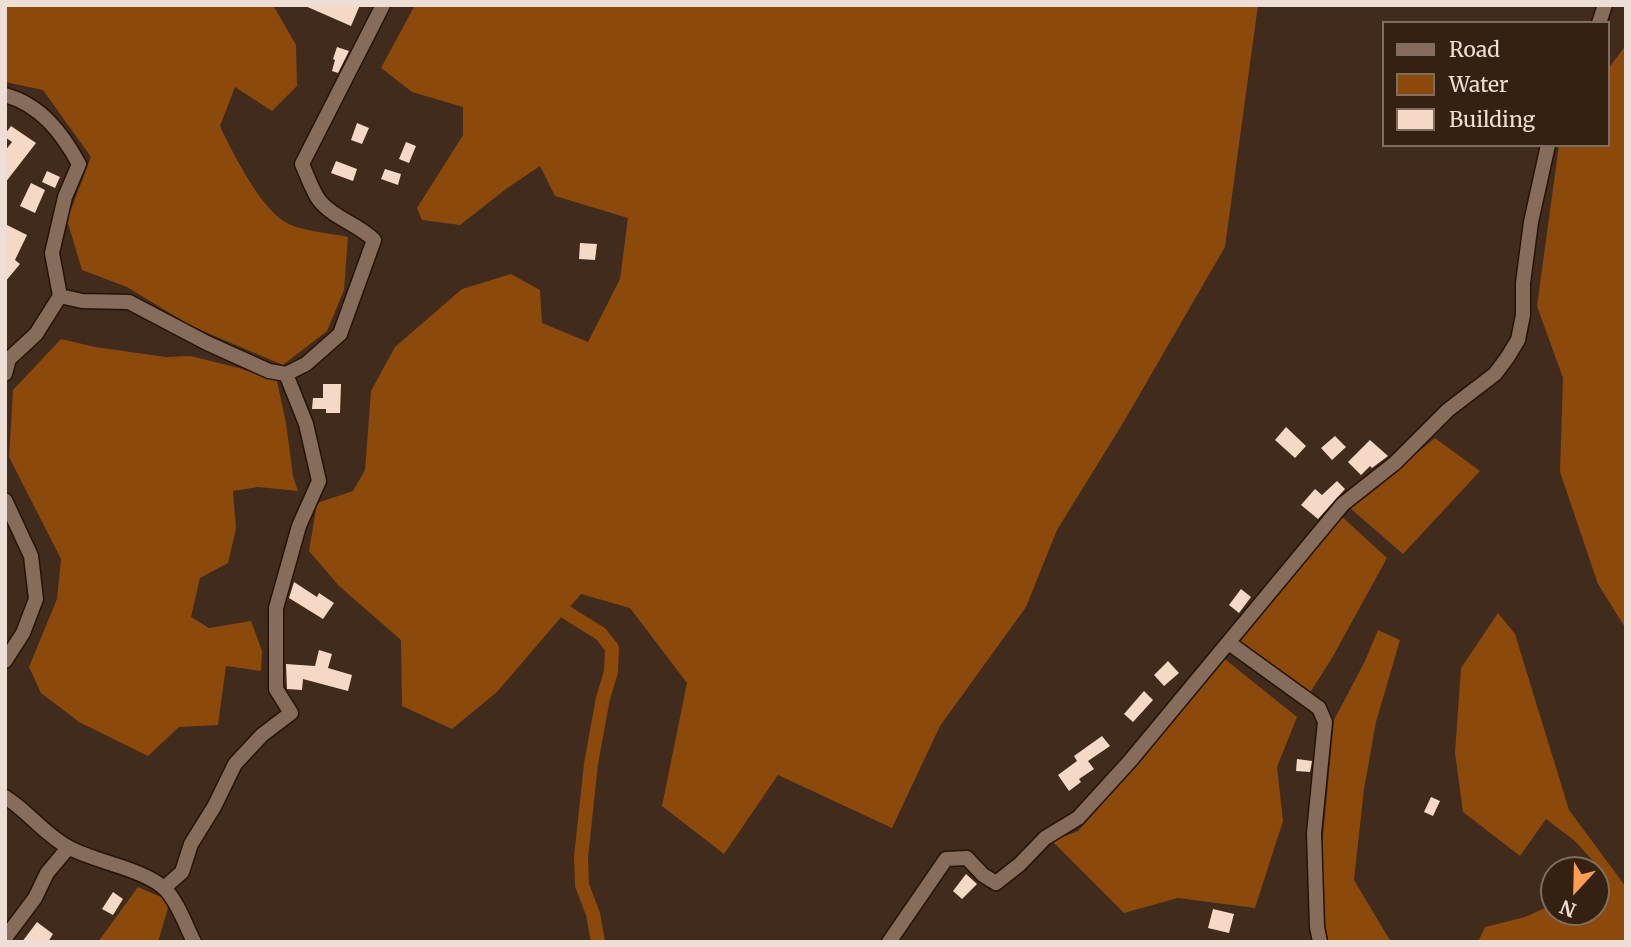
<!DOCTYPE html>
<html>
<head>
<meta charset="utf-8">
<style>
  body { margin:0 }
  #map { position:relative; width:1631px; height:947px; overflow:hidden; background:#402b1c; font-family:Merriweather,serif }
  canvas { display:block }
  .frame { position:absolute; inset:0; border:7px solid #eddfd5; pointer-events:none }
  .legend { position:absolute; left:1382px; top:21px; width:228px; height:126px; box-sizing:border-box; background:#352112; border:2px solid #7f6d60; margin:0; padding:9px 12px; list-style:none; font-size:21px; color:#eddfd5 }
  .legend li { display:flex; align-items:center; gap:14px; height:35px }
  .legend b { width:35px; border:2px solid #7f6d60 }
  .north { position:absolute; left:1540px; top:856px; width:70px; height:70px; box-sizing:border-box; background:#352112; border:2px solid #7f6d60; border-radius:50%; rotate:202deg; font-size:19px; font-weight:700; line-height:28px; text-align:center; color:#eddfd5 }
  .north::after { content:''; display:block; margin:auto; width:24px; height:32px; background:#fc9d54; clip-path:polygon(50% 0,100% 100%,50% 72%,0 100%) }
</style>
</head>
<body>
<div id="map">
<canvas width="1631" height="947"></canvas>
<div class="frame"></div>
<ul class="legend">
<li><b style="height:9px;background:#856c5b"></b>Road</li>
<li><b style="height:19px;background:#8b490c"></b>Water</li>
<li><b style="height:19px;background:#f5d9c6"></b>Building</li>
</ul>
<div class="north">N</div>
</div>
<script>
const c = document.querySelector('canvas').getContext('2d');
c.lineJoin = 'round';
function fill(path, color) {
  c.fillStyle = color;
  c.fill(path, 'evenodd');
}
function stroke(path, color, width, dash) {
  c.strokeStyle = color;
  c.lineWidth = width;
  c.lineCap = dash ? 'butt' : 'round';
  c.setLineDash(dash || []);
  c.stroke(path);
}
fill(new Path2D(`
  M5 5H273L296 45 297 86 272 111 235 87 220 126C232 152 262 212 289 224 306 232 330 233 348 237L344 290 327 331 283 365 191 326 127 287 82 270 67 220 91 157 43 90 5 82Z
  M415 5H1258L1225 247 1123 423 1057 530 1026 607 940 726 892 828 778 775 724 854 662 806 687 683 630 608 581 594 497 692 452 729 402 706 401 640 339 586 309 551 317 503 353 491 365 470 371 391 395 347 462 289 511 274 540 290 542 323 588 342 620 279 628 218 555 196 540 166 506 189 460 225 422 220 417 208 463 135V107L412 92 381 68Z
  M1626 45V629L1598 584 1560 472 1563 378 1537 306 1559 145H1608V69Z
  M61 339 95 347 166 357 191 356 239 368 277 381 286 423 293 476 298 491 258 487 233 491 236 529 228 563 200 578 191 617 209 628 251 621 262 651 261 671 226 666 218 725 179 727 148 756 79 722 41 693 29 667 57 599 61 559 9 457 13 390Z
  M1435 438 1480 471 1403 554 1350 508Z
  M1338 513 1387 558 1332 658 1308 696 1234 642Z
  M1498 613 1515 634 1569 810 1626 887V942H1478L1485 927 1525 917 1554 904V912H1596V877L1602 871 1575 841 1546 819 1520 856 1463 812 1455 753 1461 668Z
  M1378 630 1400 640 1376 722 1364 789 1354 880 1391 942H1327L1320 868 1334 720 1365 661Z
  M1221 656 1297 717 1277 767 1283 821 1255 908 1178 898 1124 913 1052 841 1078 831 1148 752Z
  M138 887 170 901 158 942H98Z`), '#8b490c');
stroke(new Path2D(`
  M548 610 561 609 601 634 612 648 611 672 603 698 591 764 581 857 582 885 593 914 598 942`), '#8b490c', 14);
fill(new Path2D(`
  M303 5H360L351 26Z
  M337 47 349 51 338 73 332 71 335 60 333 59Z
  M357 123 369 128 362 144 351 140Z
  M11 126 36 143 5 183V151L12 142 5 137V134Z
  M406 142 416 146 409 163 399 159Z
  M336 161 357 169 353 181 331 173Z
  M385 169 401 174 398 185 381 179Z
  M47 171 60 177 55 188 42 182Z
  M31 183 45 190 35 213 20 206Z
  M5 224 27 235 15 260 20 264 5 282Z
  M580 243 597 244 595 260 579 259Z
  M323 384H341L340 413H326V409H312L313 398H323Z
  M1286 427 1306 446 1295 458 1275 440Z
  M1335 436 1346 447 1332 460 1321 448Z
  M1370 440 1388 456 1372 468 1370 466 1361 475 1348 462Z
  M1337 481 1345 489 1318 519 1301 505 1315 489 1322 495Z
  M294 582 317 597 319 593 334 603 323 619 289 598Z
  M1241 589 1251 597 1239 613 1229 605Z
  M319 650 332 654 328 668 352 675 348 691 303 679 302 690 287 689 286 664 315 666Z
  M1168 661 1179 673 1164 686 1154 675Z
  M1144 691 1153 700 1133 722 1124 714Z
  M1102 736 1110 746 1088 761 1094 769 1079 779 1081 782 1069 791 1058 775 1077 761 1074 756Z
  M1297 759 1312 761 1310 772 1296 771Z
  M1431 797 1440 801 1433 816 1424 812Z
  M966 874 977 884 962 899 953 891Z
  M113 892 123 899 113 915 102 909Z
  M1213 909 1234 914 1229 933 1208 928Z
  M37 922 53 934 48 942H22Z`), '#f5d9c6');
const minor = new Path2D(`
  M1599 23 1605 5
  M5 95C41 105 62 133 79 164L65 197 52 253 60 296 82 301 129 302 207 343 269 371 286 374 306 364 340 334 374 240C358 224 333 218 319 200 312 190 307 175 302 164L383 5
  M5 374 9 359 36 334 60 296
  M5 500 31 556 36 599 23 633 5 661
  M1229 643 1319 708 1325 722 1314 833 1317 927 1320 942
  M5 797C28 811 44 834 68 847 94 862 146 869 166 890 178 903 186 926 194 942
  M164 888 182 872 191 844 214 807 235 764 262 735 291 713 276 689V608L299 526 319 481 306 424 286 374
  M5 938 35 898 47 873 68 848
  M889 942 946 859 967 858 983 875 996 883 1020 864 1045 838 1078 818 1130 761 1343 504 1395 463 1448 410 1495 374 1507 358 1518 340 1523 315V283L1531 222 1548 145`);
stroke(minor, '#261305', 17);
stroke(minor, '#856c5b', 14);
</script>
</body>
</html>
